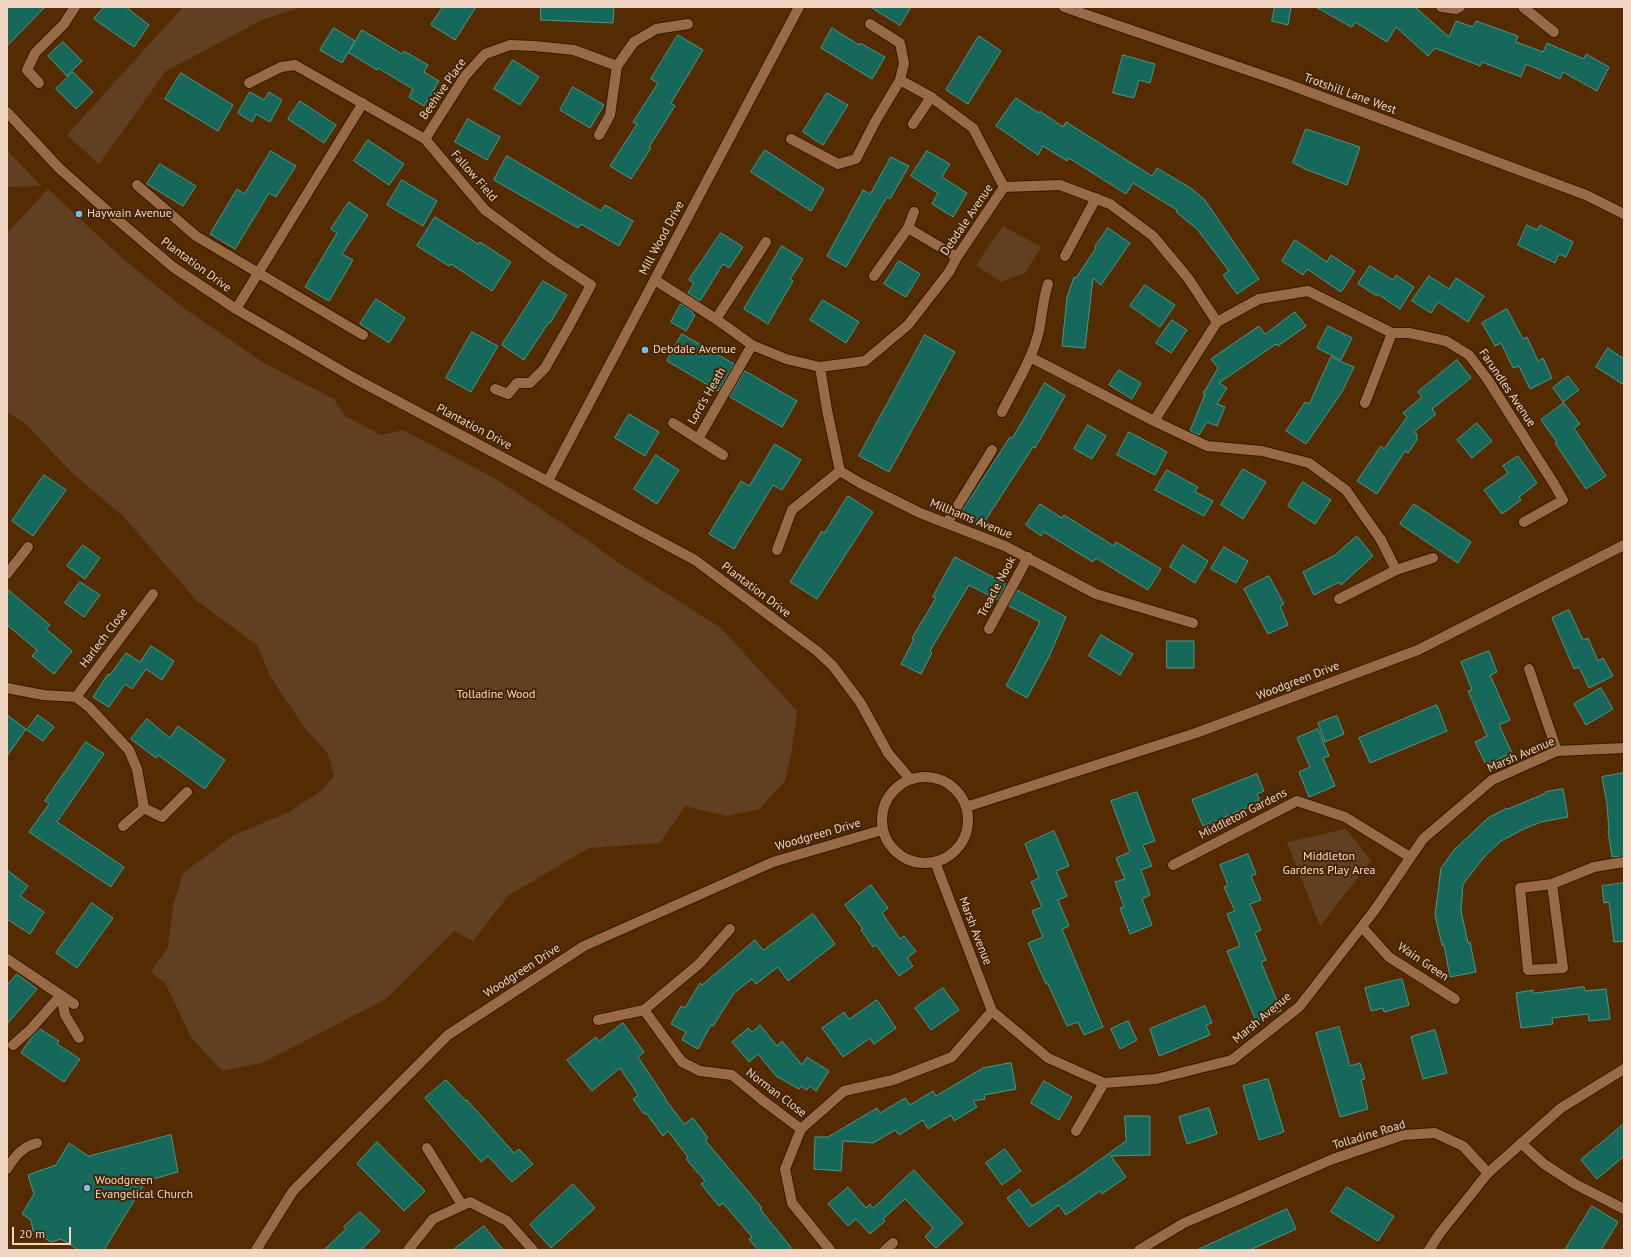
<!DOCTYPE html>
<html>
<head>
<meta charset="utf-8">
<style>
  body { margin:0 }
  #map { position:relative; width:1631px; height:1257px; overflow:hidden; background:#552c02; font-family:"PT Sans",sans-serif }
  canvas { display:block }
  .frame { position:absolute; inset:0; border:8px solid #efd5c2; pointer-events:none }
  .scale { position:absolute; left:12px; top:1227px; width:59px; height:18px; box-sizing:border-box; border:2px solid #efd5c2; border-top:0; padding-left:5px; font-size:12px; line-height:14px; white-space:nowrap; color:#efd5c2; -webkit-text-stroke:3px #442508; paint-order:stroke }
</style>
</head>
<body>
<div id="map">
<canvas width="1631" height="1257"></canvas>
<div class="frame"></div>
<div class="scale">20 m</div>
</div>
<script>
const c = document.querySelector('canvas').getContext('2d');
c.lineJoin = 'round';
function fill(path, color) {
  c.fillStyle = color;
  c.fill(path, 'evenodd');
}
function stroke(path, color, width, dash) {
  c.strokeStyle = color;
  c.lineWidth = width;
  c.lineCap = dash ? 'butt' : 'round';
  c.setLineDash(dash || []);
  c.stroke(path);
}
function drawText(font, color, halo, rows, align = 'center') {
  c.font = font + ' "PT Sans",sans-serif';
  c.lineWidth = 4;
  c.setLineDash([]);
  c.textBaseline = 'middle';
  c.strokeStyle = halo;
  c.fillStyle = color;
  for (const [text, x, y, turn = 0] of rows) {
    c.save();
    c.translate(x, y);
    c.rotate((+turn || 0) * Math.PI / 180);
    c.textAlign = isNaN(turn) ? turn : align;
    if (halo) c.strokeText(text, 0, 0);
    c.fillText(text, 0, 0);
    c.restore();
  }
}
fill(new Path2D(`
  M183 7H302L264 19 166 71 99 164 67 135Z
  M7 150 41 186 7 187Z
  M48 189 122 258 185 309 264 363 334 399 345 416 381 435 403 430 496 479 590 542 617 562 721 628 797 711 792 750 785 781 759 809 727 816 685 806 660 843 589 848 509 895 473 941 454 931 386 999 262 1063 222 1071 191 1037 165 983 151 972 168 947 173 906 183 873 234 835 289 812 321 791 334 776 328 754 305 728 271 678 257 645 196 600 124 517 71 472 26 424 7 412V233Z
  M1003 226 1041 247 1025 273 1001 282 976 265Z
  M1346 829 1371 861 1320 926 1287 842Z`), '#613f22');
const building = new Path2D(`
  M7 7H45L7 46Z
  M104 7H126L149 25 134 47 94 19Z
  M443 7H476L455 40 431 25Z
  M541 7H614L613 23 541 20Z
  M871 7H911L900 25Z
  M1275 7H1291L1288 25 1272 21Z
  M1316 7H1415L1449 37 1456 21 1473 27 1476 21 1518 36 1516 42 1543 52 1547 43 1584 59 1586 54 1609 67 1597 91 1563 72 1560 79 1526 64 1521 77 1482 62 1480 66 1435 48 1428 56 1396 27 1387 42 1355 22 1352 27Z
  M334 28 355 41 342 63 320 50Z
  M832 28 859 45 860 43 885 57 872 79 821 48Z
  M362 30 402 54 404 51 428 65 424 72 439 81 424 106 409 97 413 89 378 68 377 70 349 53Z
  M678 35 703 50 671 103 675 106 649 147 651 148 631 179 610 166 637 124 633 122 658 83 651 79Z
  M979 36 1001 51 968 104 946 90Z
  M63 42 82 61 67 76 48 56Z
  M1123 55 1155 64 1150 83 1139 80 1134 98 1113 93Z
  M513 60 539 77 520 105 494 89Z
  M73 72 93 92 76 109 56 89Z
  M181 73 233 105 218 131 165 99Z
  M573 87 604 105 590 128 560 110Z
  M250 92 264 100 269 92 282 100 270 122 256 114 252 122 238 113Z
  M827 93 848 105 823 145 803 132Z
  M1016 98 1039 113 1040 111 1063 127 1066 122 1152 176 1157 168 1192 189 1204 199 1259 279 1237 294 1223 275 1229 271 1197 229 1176 212 1177 210 1133 183 1126 194 1069 158 1067 161 1043 146 1038 155 996 126Z
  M300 101 336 125 324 143 288 119Z
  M468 119 500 137 487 160 455 142Z
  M1306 129 1360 147 1347 185 1305 169 1293 163Z
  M368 140 404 164 389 185 354 161Z
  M765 150 824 189 811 211 751 172Z
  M271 151 296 166 276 197 269 193 235 249 210 234 237 189 244 194Z
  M927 151 950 164 942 177 967 193 953 217 932 204 938 193 911 176Z
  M507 156 601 211 605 205 633 221 619 246 581 224 578 228 494 180Z
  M891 157 909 166 890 199 887 197 846 267 827 256 863 190 870 194Z
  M160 164 196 186 183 206 147 184Z
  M402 180 437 201 423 226 387 205Z
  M349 202 368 215 342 254 353 260 329 301 305 287 337 233 331 229Z
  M435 217 478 244 480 242 511 262 492 291 451 264 449 266 417 246Z
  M1527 225 1537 230 1540 225 1573 242 1566 257 1559 254 1555 263 1518 245Z
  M1108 228 1130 243 1101 285 1093 278 1085 348 1062 346 1067 297 1074 277 1076 278 1096 248 1095 247Z
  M721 233 743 247 729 268 723 264 700 301 688 293 694 283 689 280Z
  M1295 240 1327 262 1331 255 1355 271 1341 292 1307 269 1303 275 1282 261Z
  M782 246 803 259 790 279 793 281 768 324 744 309Z
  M899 261 920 274 906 297 884 284Z
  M1370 266 1393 280 1396 275 1414 287 1400 309 1378 294 1377 296 1358 284Z
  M1429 276 1449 289 1456 278 1484 296 1468 322 1438 302 1431 313 1412 301Z
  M543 281 567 295 550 323 549 322 524 360 502 345Z
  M1145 285 1175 305 1160 327 1130 306Z
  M376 299 405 318 389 343 360 324Z
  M823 300 859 322 846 343 810 320Z
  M681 304 693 312 692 313 695 315 686 331 671 322Z
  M1507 309 1523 339 1527 337 1538 361 1543 358 1552 378 1530 389 1519 366 1513 368 1501 343 1495 346 1482 323Z
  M1295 312 1306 326 1278 346 1276 344 1219 383 1227 388 1217 404 1225 407 1217 426 1207 422 1199 435 1190 431 1205 394H1203L1218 368 1211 359 1259 326 1265 334Z
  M1172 320 1187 330 1171 353 1156 343Z
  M1328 326 1352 338 1341 360 1317 348Z
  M472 332 498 346 471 392 446 378Z
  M682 334 734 364 718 391 667 361Z
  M925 335 955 352 889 472 859 456Z
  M1608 348 1624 359V385L1596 367Z
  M1331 357 1354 367 1342 392 1306 444 1286 431 1305 402 1309 404Z
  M1457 360 1471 378 1432 409 1436 414 1414 432 1417 434V440L1408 453 1405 451 1377 494 1357 481 1381 446 1384 449 1407 417 1403 413 1422 397 1418 392Z
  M1119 370 1141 383 1132 399 1109 385Z
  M745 371 797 401 782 427 730 397Z
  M1568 376 1579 390 1563 402 1553 388Z
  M1045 383 1065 396 1035 448 1033 447 981 527 960 514 1010 437 1012 438Z
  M1564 403 1580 424 1574 428 1606 476 1586 489 1555 443 1557 442 1541 420Z
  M629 414 659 432 645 456 615 438Z
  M1477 423 1492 441 1472 458 1457 440Z
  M1088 425 1106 436 1092 459 1074 449Z
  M1129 432 1167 452 1155 475 1117 455Z
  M775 444 801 460 782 490 773 485 734 549 709 534 741 481 749 486Z
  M656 455 679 470 657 504 634 489Z
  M1518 456 1537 483 1519 497 1521 500 1502 514 1484 490 1508 473 1503 466Z
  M1243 469 1266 482 1243 519 1221 505Z
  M1167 470 1198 487 1195 492 1213 501 1204 516 1155 490Z
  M44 475 66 490 33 536 12 521Z
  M1303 482 1331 500 1315 524 1288 506Z
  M848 496 873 512 817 599 790 582 822 531 824 533Z
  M1040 504 1062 518 1064 515 1114 546 1116 542 1161 569 1148 590 1096 558 1093 562 1044 532 1041 536 1026 525Z
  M1414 504 1471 542 1458 563 1400 524Z
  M1357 536 1373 556 1341 585 1339 582 1314 595 1303 572 1335 555Z
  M83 545 100 558 85 579 67 566Z
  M1183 545 1208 561 1195 583 1170 567Z
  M1224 547 1248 561 1236 583 1211 569Z
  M955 557 1006 584 998 600 969 585 930 651 932 653 921 674 901 664 914 639 912 638 936 598 933 597Z
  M1269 576 1284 604 1280 606 1288 625 1268 634 1244 589Z
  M80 582 100 595 84 617 65 603Z
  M7 589 50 625 46 629 72 651 54 674 32 656 37 650 7 625Z
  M1017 590 1066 617 1049 657 1027 698 1006 686 1040 622 1009 606Z
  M1569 610 1583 640 1588 638 1598 661 1603 658 1613 676 1589 688 1579 667 1574 669 1552 618Z
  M1101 635 1133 654 1120 675 1089 656Z
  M1167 641H1194V668H1167Z
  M151 646 174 661 162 680 146 669 132 689 125 684 109 707 93 697 108 674 110 675 126 653 140 662Z
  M1489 651 1497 672 1490 675 1510 720 1499 725 1512 753 1486 765 1475 742 1487 736 1469 693 1468 691 1472 690 1461 662Z
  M1601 688 1613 709 1586 725 1574 704Z
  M1437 705 1447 731 1370 763 1359 738Z
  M7 715 26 729 7 756Z
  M38 715 54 727 43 741 27 730Z
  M1337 716 1344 734 1325 742 1318 723Z
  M147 719 170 738 178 726 225 760 205 789 158 755 156 758 131 739Z
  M1318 729 1329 756 1323 758 1335 786 1309 797 1299 772 1310 767 1297 738Z
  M86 742 104 754 57 822 124 867 111 887 29 832 49 804 45 801Z
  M1624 773V856L1612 857 1608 831H1609L1607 804 1602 777Z
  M1257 774 1264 791 1257 794 1260 802 1203 826 1192 800Z
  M1563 789 1568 817 1541 822 1526 828 1501 841 1485 856 1463 884 1461 911 1468 943 1470 942 1476 972 1450 977 1444 945H1442L1435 915 1441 868 1454 850 1488 818 1507 808 1508 809 1546 793V792Z
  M1137 792 1155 841 1143 845 1152 866 1141 870 1150 895 1142 899 1152 925 1130 934 1120 908 1124 907 1115 882 1125 879 1116 858 1130 852 1111 801Z
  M1054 831 1069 866 1056 871 1067 896 1058 900 1069 926 1062 929 1103 1027 1084 1035 1078 1022 1067 1026 1048 984H1046L1028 943 1043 937 1032 911 1042 907 1031 882 1039 878 1025 844Z
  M1248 854 1256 874 1251 876 1261 900 1250 904 1261 930 1255 933 1266 960 1261 962 1281 1011 1256 1021 1227 951 1240 946 1227 914 1235 911 1224 887 1228 885 1220 865Z
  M7 870 28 886 20 896 44 912 30 934 7 919Z
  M1624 883V941L1614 942 1609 902 1604 903 1602 886Z
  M871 885 888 908 882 913 900 939 904 936 916 951 907 958 913 966 899 976 876 945 873 947 861 930 863 929 845 905Z
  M92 903 113 918 77 968 56 953Z
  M813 914 835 944 788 981 778 967 756 984 752 979 734 993 713 1026 711 1025 698 1049 682 1040 686 1032 671 1024 681 1006 685 1008 700 983 702 985 755 940 763 950Z
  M17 974 37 989 7 1024V986Z
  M1402 979 1409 1005 1384 1012 1383 1008 1371 1011 1365 988Z
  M1584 987 1585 991 1606 989 1610 1019 1589 1021 1588 1014 1552 1018 1553 1024 1521 1028 1516 993 1533 990V993Z
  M943 988 959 1010 931 1030 915 1008Z
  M877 1000 896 1028 874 1044 870 1038 843 1057 822 1028 844 1012 849 1019Z
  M1205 1006 1212 1023 1206 1025 1210 1035 1159 1056 1150 1029Z
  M1128 1021 1137 1040 1120 1049 1111 1029Z
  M623 1023 644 1052 638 1057 666 1099H665L684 1124 693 1118 708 1138 705 1140 762 1208 760 1209 793 1250H758L749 1239 752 1237 723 1203 719 1206 701 1184 705 1181 686 1159 688 1157 668 1131 663 1136 646 1113 644 1114 633 1099 638 1095 620 1068 592 1091 567 1060 596 1037 599 1041Z
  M760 1025 777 1046 782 1041 802 1065 807 1057 829 1071 816 1091 810 1086 807 1090 801 1086 799 1089 776 1076 758 1054 749 1062 732 1042 748 1028 752 1032Z
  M1339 1027 1350 1066 1360 1063 1365 1079 1361 1080 1368 1109 1340 1117 1316 1033Z
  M40 1029 59 1041 57 1044 80 1059 64 1082 21 1053 31 1038Z
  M1435 1030 1447 1073 1423 1079 1411 1037Z
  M1011 1063 1016 1089 984 1095 985 1099 973 1101 977 1107 954 1121 951 1115 928 1129 923 1120 899 1135 895 1130 873 1143 843 1141 841 1171 814 1169 815 1137H828L877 1108 880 1113 905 1098 910 1105 933 1091 936 1096 983 1068Z
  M1268 1079 1284 1132 1259 1140 1243 1086Z
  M446 1080 466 1101 467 1100 514 1153 519 1149 533 1164 512 1182 488 1156 481 1162 425 1098Z
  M1044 1081 1072 1097 1059 1120 1031 1103Z
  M1209 1108 1217 1134 1187 1144 1179 1117Z
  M1125 1116H1150V1155L1111 1156 1126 1177 1102 1194 1100 1191 1066 1215 1059 1205 1029 1227 1007 1198 1019 1189 1032 1206 1075 1178 1126 1141Z
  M1624 1124V1156L1597 1179 1581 1160Z
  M171 1135 178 1172 146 1181 104 1250H79L61 1239 51 1242 33 1231 31 1220 22 1214 34 1194 28 1175 56 1165 69 1143 88 1156Z
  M377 1142 425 1191 404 1211 357 1164Z
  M1005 1149 1021 1171 1002 1185 986 1163Z
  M914 1170 963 1223 936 1248 925 1237 933 1228 905 1199 883 1219 885 1221 870 1234 856 1219 848 1226 828 1204 848 1187 866 1208 870 1204 873 1208Z
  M573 1184 595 1208 551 1248 530 1225Z
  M1347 1187 1394 1216 1378 1241 1331 1212Z
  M1592 1206 1618 1222 1601 1250H1565Z
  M1287 1209 1296 1229 1250 1250H1197Z
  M360 1212 380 1231 361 1250H324L346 1229 344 1227Z
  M484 1226 503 1250H453Z`);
fill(building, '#16685b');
stroke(building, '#4c9688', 1);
const service = new Path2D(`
  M1441 7 1456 9 1460 7
  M870 24 900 43 904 63 900 80
  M634 42 656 29 688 24
  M39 83 27 70 35 53 64 24 75 7
  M249 83 281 67 295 65
  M913 124 931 97
  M599 135 610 115 617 66
  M791 139 838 164 856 159 875 122
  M137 185 196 236 363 335
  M1065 256 1096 198
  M874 276 908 228 914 212
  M716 319 766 242
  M495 389 508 394 517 383H530L545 368 569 326
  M1365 403 1392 333
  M1002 412C1015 386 1032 360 1039 331 1042 315 1043 299 1048 284
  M1524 522 1563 500 1554 484
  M947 523 992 450
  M1381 540 1396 570 1433 558
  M777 550 792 510
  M7 574 28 547
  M1339 599 1396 570
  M162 817 187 792
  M1552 884 1563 968 1528 970 1520 888Z
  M1552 884 1594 867 1624 862
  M61 995 65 1015 79 1038
  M13 1045 30 1030 61 995
  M1521 1143 1544 1164 1575 1184 1624 1209
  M7 1169C15 1156 22 1147 37 1143`);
const minor = new Path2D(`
  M1064 7 1285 83 1586 195 1624 214
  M1523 7 1554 32
  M295 65 425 139 485 210 549 257 591 285 569 326
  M875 122 900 80 931 97 973 128 1004 187
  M425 139 465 76 485 54 510 45 534 46 574 50 617 66 634 42
  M908 228 957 257
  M655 280 716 319 752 345 786 359 820 367 865 361 908 325 949 272 957 257 1004 187 1060 185 1110 204 1153 236 1188 278 1217 322 1154 421 1207 446 1262 451 1309 463 1346 490 1381 540
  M236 309 363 103
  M1217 322 1259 299 1308 291 1392 333H1409L1446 341 1469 355 1488 380 1554 484
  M1030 357 1154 421
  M820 367 827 410 840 471 860 483 920 513 1005 546 1096 594 1193 623
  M673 423 723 455
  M698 439 752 345
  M792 510 840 471
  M989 629 1028 557
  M1529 669 1557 751
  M7 688 43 695 76 697 89 707 129 750 137 769 144 808
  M76 697 153 594
  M123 826 144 808 162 817
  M935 862 992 1011 1048 1058 1104 1083 1156 1079 1232 1060 1299 1007 1374 911 1423 839 1492 780 1557 751 1624 748
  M1173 865 1297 801 1345 817 1410 857
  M1362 927 1389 957 1455 999
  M7 959 74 1004
  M644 1010 699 964 730 929
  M598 1020 644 1010 682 1062 700 1071 732 1075 761 1099 801 1129
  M1076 1131 1104 1083
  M427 1148 462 1205
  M408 1250 433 1219 470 1202 507 1221 533 1250
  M830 1250 792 1203 785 1169 801 1129 844 1091 893 1080 952 1057 992 1011
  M885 1250 893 1243
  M1139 1250 1184 1223 1333 1159 1403 1135 1435 1133 1463 1146 1488 1173`);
const tertiary = new Path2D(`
  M7 112 59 168 112 215 173 267 236 309 354 378 695 560 817 651 833 666 860 702 888 753 910 779
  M548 481 799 7
  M1429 1250 1440 1233 1488 1173 1561 1108 1624 1069`);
const secondary = new Path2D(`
  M882 820a43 43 0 1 1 86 0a43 43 0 1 1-86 0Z
  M966 807 1196 733 1418 650 1624 545
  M256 1250 293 1191 448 1035 584 946 773 862 882 830`);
stroke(service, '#341600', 12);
stroke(minor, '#341600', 12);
stroke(tertiary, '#341600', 12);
stroke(secondary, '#341600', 12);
stroke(service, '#986a45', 10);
stroke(minor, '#986a45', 10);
stroke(tertiary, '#986a45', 10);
stroke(secondary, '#986a45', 10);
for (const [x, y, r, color] of [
  [79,214,4,"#72c1f5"],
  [645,350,4,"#72c1f5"],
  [87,1188,4,"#72c1f5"]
]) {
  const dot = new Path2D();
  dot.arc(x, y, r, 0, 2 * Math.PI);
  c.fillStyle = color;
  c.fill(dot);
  stroke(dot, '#442508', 1.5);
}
drawText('12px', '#efd5c2', '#442508', [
  ["Beehive Place",443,89,-55],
  ["Trotshill Lane West",1350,94,20],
  ["Fallow Field",474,176,49],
  ["Debdale Avenue",967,220,-56],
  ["Mill Wood Drive",662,238,-62],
  ["Plantation Drive",196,265,36],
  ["Farundles Avenue",1507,388,56],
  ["Lord's Heath",707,396,-60],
  ["Plantation Drive",474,427,28],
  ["Millhams Avenue",971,519,22],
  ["Treacle Nook",997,587,-62],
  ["Plantation Drive",756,590,37],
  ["Harlech Close",104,638,-53],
  ["Woodgreen Drive",1298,681,-21],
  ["Marsh Avenue",1521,755,-23],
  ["Middleton Gardens",1243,814,-27],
  ["Woodgreen Drive",818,835,-16],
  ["Marsh Avenue",975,931,69],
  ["Wain Green",1423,962,34],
  ["Woodgreen Drive",522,971,-33],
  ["Marsh Avenue",1262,1018,-40],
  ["Norman Close",776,1093,37],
  ["Tolladine Road",1369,1135,-17]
]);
drawText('12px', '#efd5c2', '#442508', [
  ["Haywain Avenue",87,214],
  ["Debdale Avenue",653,350],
  ["Woodgreen",95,1181],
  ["Evangelical Church",95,1195]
], 'left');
drawText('12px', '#fdddc4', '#442508', [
  ["Tolladine Wood",496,695],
  ["Middleton",1329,857],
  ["Gardens Play Area",1329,871]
]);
</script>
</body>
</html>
